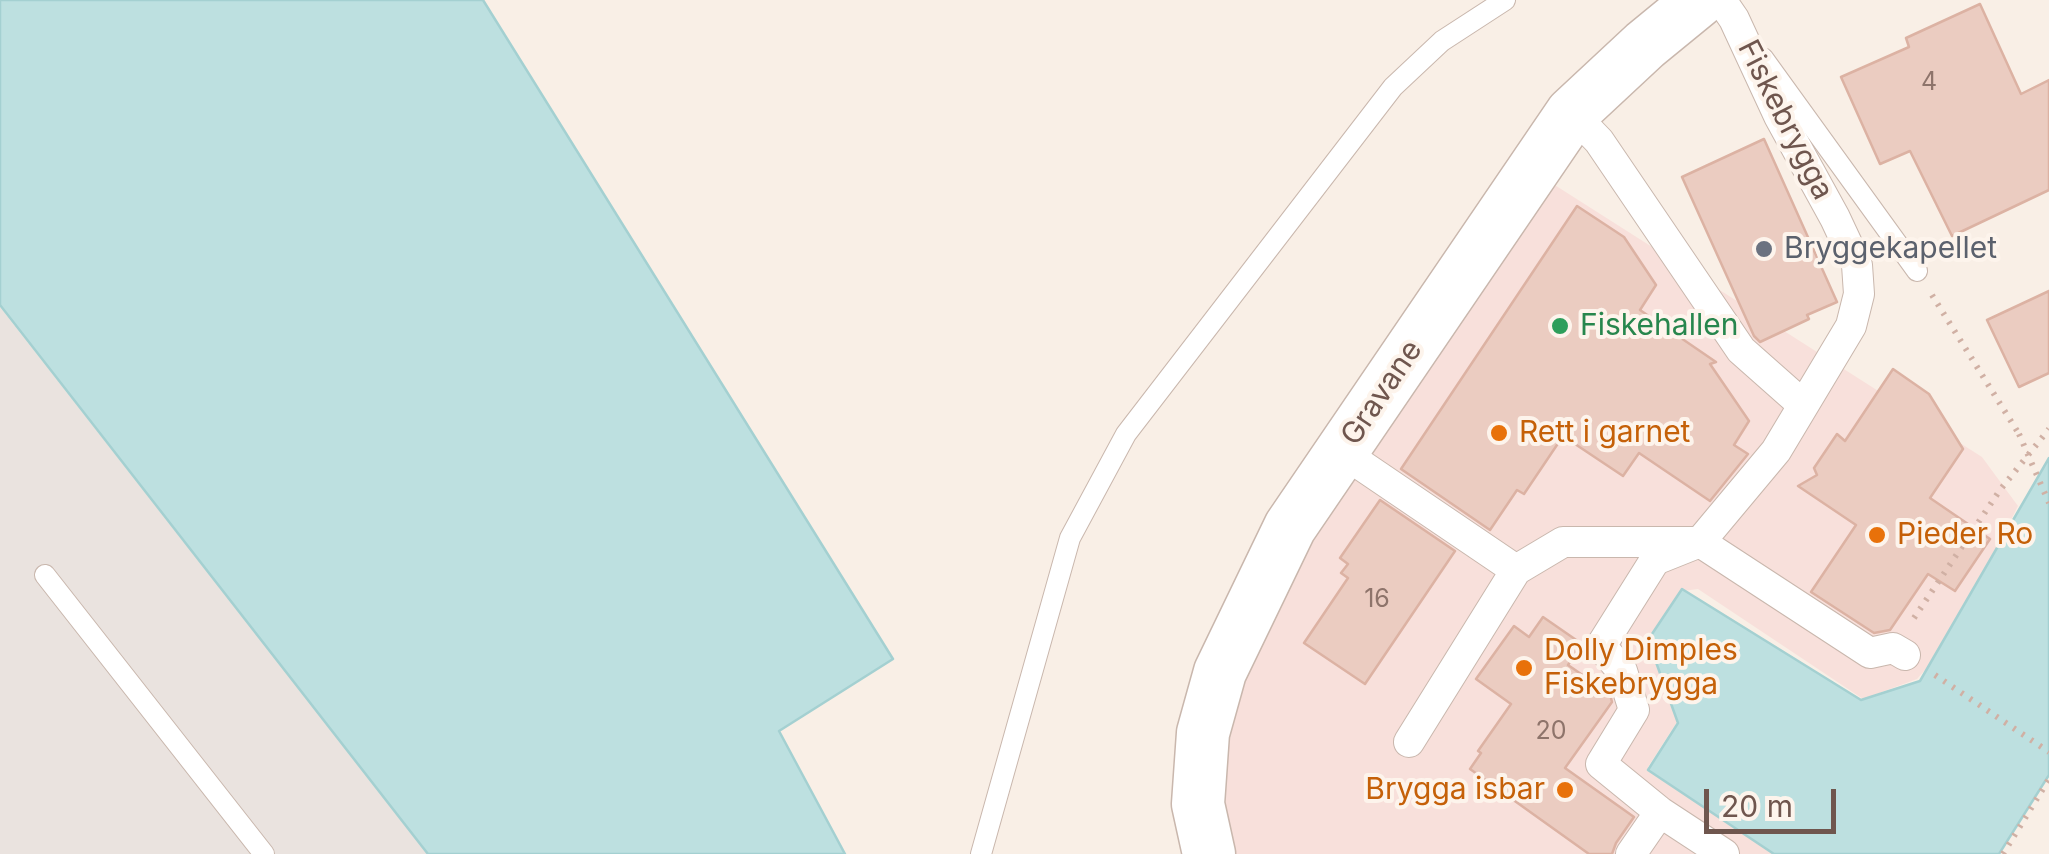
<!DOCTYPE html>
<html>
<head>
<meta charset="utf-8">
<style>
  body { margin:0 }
  #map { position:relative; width:2049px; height:854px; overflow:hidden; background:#f9efe6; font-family:Inter,sans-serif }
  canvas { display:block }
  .scale { position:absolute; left:1704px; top:789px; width:132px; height:45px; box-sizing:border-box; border:5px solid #6f564e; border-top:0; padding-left:12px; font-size:30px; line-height:35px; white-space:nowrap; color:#6f564e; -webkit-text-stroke:8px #fdf4ec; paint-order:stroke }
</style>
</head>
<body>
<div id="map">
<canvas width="2049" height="854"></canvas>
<div class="scale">20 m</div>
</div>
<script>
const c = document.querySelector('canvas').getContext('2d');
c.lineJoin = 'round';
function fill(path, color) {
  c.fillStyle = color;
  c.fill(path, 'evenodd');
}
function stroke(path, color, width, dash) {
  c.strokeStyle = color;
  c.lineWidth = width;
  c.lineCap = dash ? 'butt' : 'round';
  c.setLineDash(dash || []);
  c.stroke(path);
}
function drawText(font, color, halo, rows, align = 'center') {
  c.font = font + ' Inter,sans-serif';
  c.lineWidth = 8;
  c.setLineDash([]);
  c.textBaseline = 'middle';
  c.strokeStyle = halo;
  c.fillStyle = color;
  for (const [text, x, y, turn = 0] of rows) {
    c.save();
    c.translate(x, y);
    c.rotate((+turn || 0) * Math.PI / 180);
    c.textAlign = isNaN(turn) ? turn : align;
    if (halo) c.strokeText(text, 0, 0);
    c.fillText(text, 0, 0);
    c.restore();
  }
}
fill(new Path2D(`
  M1528 168 1982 457 2018 506 1949 643 1917 679 1863 699 1698 589 1683 591 1677 722 1648 767 1773 854H1226L1219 640Z`), '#f8e0db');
fill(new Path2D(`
  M0 307 428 854H0Z`), '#eae3df');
const water = new Path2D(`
  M0 0H483L893 659 779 731 845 854H428L0 305Z
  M2049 458V775L1999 854H1774L1648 770 1678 723 1648 640 1682 589 1861 700 1920 681Z`);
fill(water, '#bde0e0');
stroke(water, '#a4d0d1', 2.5);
const building = new Path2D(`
  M1980 4 2021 94 2049 80V190L1952 236 1910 151 1880 164 1841 77 1909 47 1906 38Z
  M1764 139 1837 302 1807 315 1809 319 1760 342 1754 336 1682 177Z
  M1577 206 1624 237 1656 285 1640 310 1716 362 1710 364 1749 421 1734 445 1748 454 1710 501 1639 453 1623 476 1563 436 1524 494 1517 490 1490 530 1401 469Z
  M2049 291V373L2019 387 1987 320Z
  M1893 369 1929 394 1963 449 1930 498 1990 539 1955 591 1928 574 1890 630 1874 633 1811 592 1856 525 1798 486 1817 475 1814 468 1837 434 1845 441Z
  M1380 500 1455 551 1365 684 1304 643 1348 578 1341 573 1348 564 1340 558Z
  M1543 617 1582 644 1568 665 1610 694 1612 702 1565 768 1634 817 1616 843 1612 854H1589L1470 769 1481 753 1478 751 1511 704 1476 679 1514 626 1529 637Z`);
fill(building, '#ebccc1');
stroke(building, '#dcb2a3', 2.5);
const service = new Path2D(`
  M1763 58 1917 271
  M45 575 264 854
  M981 854 1070 538 1126 434 1393 87 1442 41 1505 0`);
const pedestrian = new Path2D(`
  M1572 113 1599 141 1741 350 1802 404
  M1342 452 1516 570
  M1409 742 1516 570 1563 542H1700L1870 653 1893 648 1905 655
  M1660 812 1724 854
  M1631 854 1660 812 1601 764 1634 710 1622 671 1601 646 1655 560 1700 542 1776 451 1851 326 1859 294 1857 265 1835 218 1779 116 1734 19 1721 0`);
const tertiary = new Path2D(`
  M1209 854 1198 804 1203 733 1220 672 1290 527 1572 113 1645 45 1700 0`);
stroke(service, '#c9b7ad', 22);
stroke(pedestrian, '#c9b7ad', 32);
stroke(tertiary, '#c9b7ad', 55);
stroke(new Path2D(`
  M1932 295 2019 434
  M1914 618 2000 490 2049 429
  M1935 675 2049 752
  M2003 854 2049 779`), '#d0b0a4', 6, [2.5, 8]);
stroke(service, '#fff', 20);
stroke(pedestrian, '#fff', 30);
stroke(tertiary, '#fff', 52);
stroke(new Path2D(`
  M2019 434 2049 503`), '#d0b0a4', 6, [2.5, 8]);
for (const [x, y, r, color] of [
  [1764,249,10,"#6b7280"],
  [1560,326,10,"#2e9e5b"],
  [1499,433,10,"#e8710a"],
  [1877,535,10,"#e8710a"],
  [1524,668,10,"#e8710a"],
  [1565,790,10,"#e8710a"]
]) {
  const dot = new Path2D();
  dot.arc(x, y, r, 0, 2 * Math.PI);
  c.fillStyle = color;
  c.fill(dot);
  stroke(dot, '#fdf4ec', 4);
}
drawText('25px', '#8e746b', null, [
  ["4",1929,82],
  ["16",1377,599],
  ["20",1551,731]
]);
drawText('30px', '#6f564e', '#fdf4ec', [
  ["Fiskebrygga",1785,120,63],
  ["Gravane",1382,393,-56]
]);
drawText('30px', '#5b616d', '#fdf4ec', [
  ["Bryggekapellet",1784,249]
], 'left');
drawText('30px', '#27864d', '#fdf4ec', [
  ["Fiskehallen",1580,326]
], 'left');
drawText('30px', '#c56008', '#fdf4ec', [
  ["Rett i garnet",1519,433],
  ["Pieder Ro",1897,535],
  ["Dolly Dimples",1544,651],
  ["Fiskebrygga",1544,685],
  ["Brygga isbar",1545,790,"right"]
], 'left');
</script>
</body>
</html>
